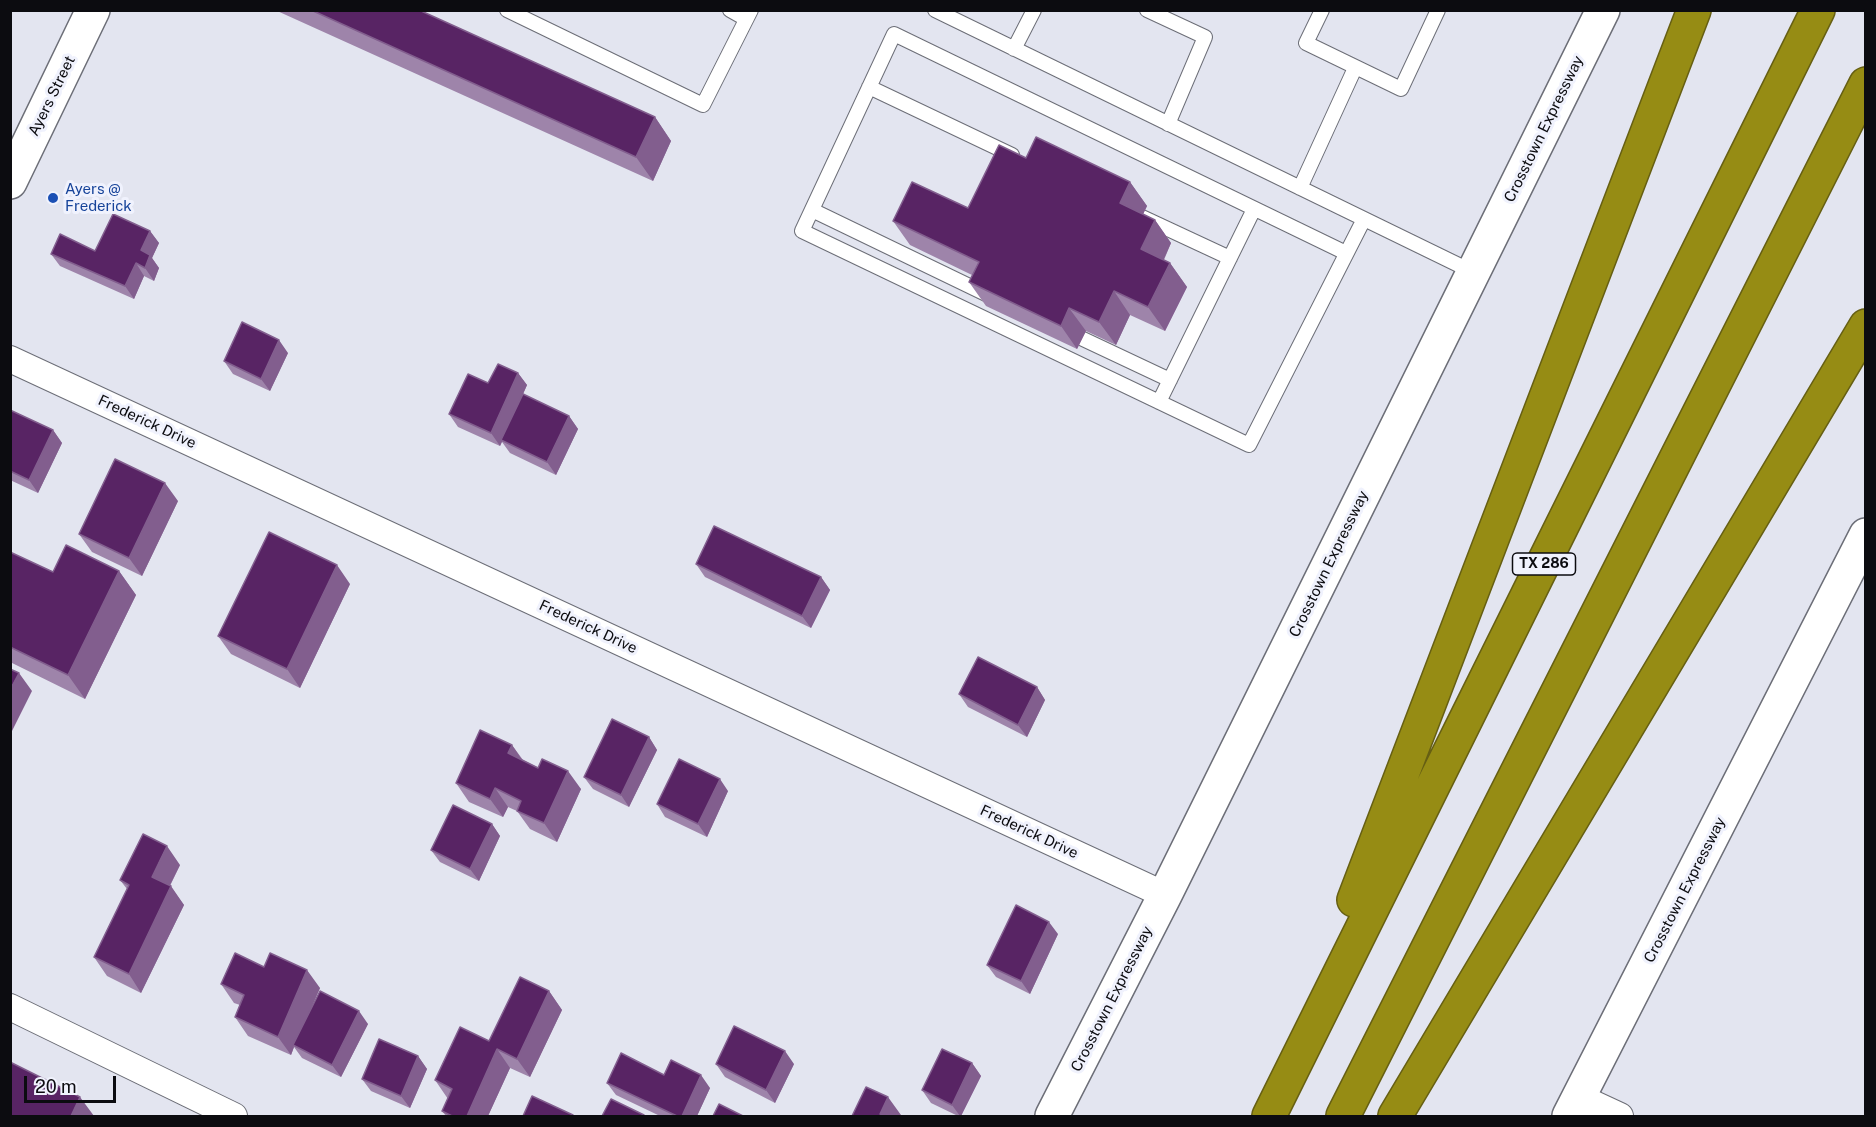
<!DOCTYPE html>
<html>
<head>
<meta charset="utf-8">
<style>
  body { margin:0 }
  #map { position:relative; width:1876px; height:1127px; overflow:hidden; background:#e3e5f0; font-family:"Public Sans",sans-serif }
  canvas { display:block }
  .frame { position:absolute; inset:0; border:12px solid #0c0c10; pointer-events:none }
  .scale { position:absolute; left:24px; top:1076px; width:92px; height:27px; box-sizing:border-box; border:3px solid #0c0c10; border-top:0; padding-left:8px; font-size:18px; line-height:21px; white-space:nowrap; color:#0c0c10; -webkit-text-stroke:4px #f0f2fd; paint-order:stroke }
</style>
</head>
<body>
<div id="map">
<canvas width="1876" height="1127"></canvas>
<div class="frame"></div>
<div class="scale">20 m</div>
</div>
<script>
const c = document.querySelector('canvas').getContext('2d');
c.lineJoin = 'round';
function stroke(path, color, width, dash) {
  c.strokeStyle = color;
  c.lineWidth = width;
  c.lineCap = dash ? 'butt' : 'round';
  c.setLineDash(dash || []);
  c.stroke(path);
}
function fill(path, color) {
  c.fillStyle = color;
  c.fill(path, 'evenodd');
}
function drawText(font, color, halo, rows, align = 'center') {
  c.font = font + ' "Public Sans",sans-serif';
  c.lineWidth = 6;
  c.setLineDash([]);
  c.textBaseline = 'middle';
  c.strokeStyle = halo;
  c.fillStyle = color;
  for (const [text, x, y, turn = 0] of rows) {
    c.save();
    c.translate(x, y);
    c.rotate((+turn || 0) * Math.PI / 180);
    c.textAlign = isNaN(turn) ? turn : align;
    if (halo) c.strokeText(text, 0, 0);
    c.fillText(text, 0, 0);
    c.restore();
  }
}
const service = new Path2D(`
  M507 10 703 105 751 10
  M730 10 746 19
  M935 10 1473 272
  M1147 10 1205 37 1168 124
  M1322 10 1306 43 1401 89 1438 10
  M1014 49 1034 10
  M869 87 1012 155
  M1300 188 1355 68
  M812 210 988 295
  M1142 217 1230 258
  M1346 253 894 34 802 231 1249 445 1364 219
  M1083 339 1170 380
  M1159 402 1254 209`);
const minor = new Path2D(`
  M10 359 1165 895
  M10 1007 234 1116
  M1579 1097 1620 1116`);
const secondary = new Path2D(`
  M10 182 93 10
  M1052 1116 1165 895 1603 10
  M1569 1116 1866 535`);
const motorway = new Path2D(`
  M1354 900 1694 10
  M1269 1116 1818 10
  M1343 1116 1866 84
  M1395 1116 1866 326`);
stroke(service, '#6c6e77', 16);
stroke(minor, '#6c6e77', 28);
stroke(secondary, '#6c6e77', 36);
stroke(motorway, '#665f13', 36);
stroke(service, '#fff', 14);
stroke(minor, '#fff', 26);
stroke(secondary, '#fff', 33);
stroke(motorway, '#968c14', 33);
fill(new Path2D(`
  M275 10H419L655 117 671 141 653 181Z
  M1026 158 1130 182 1147 206 1143 214 1155 220 1171 243 1164 260 1170 263 1187 287 1165 331 1130 315 1116 345 1086 331 1077 349 986 306 969 282 972 275 910 245 893 221 968 208Z
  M150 231 159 243 152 258 159 268 154 281 144 276 134 299 60 266 51 254 95 251Z
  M288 353 270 391 233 374 224 361Z
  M518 373 527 385 523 394 569 416 578 429 556 475 510 453 502 442 500 446 458 427 449 414 488 383Z
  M10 410 53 430 62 443 38 493 10 480Z
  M178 501 142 576 92 552 79 534Z
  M10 552 53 572 119 571 136 595 85 699 10 662Z
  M696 564 821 577 830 590 811 628 705 577Z
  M350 584 300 688 231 654 218 636Z
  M1037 687 1045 700 1027 737 968 707 959 694Z
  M649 737 657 750 629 807 593 789 584 777Z
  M512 745 523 760 581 789 557 842 530 829 517 811 508 807 503 817 469 802 456 783Z
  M728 791 707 837 665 817 657 804Z
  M492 824 500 836 479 881 440 862 431 850Z
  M180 865 170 886 184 905 141 993 107 976 94 957 127 889 120 880Z
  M1058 934 1030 994 996 977 987 965Z
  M264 967 320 988 311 1008 368 1024 341 1077 302 1058 294 1047 291 1055 248 1036 235 1017 240 1005 234 1003 221 984Z
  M549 991 562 1010 530 1077 510 1068 488 1116H446L442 1111 448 1099 435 1080 489 1041Z
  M418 1056 427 1069 410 1108 371 1091 362 1079Z
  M972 1063 981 1076 961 1116H958L931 1103 922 1090Z
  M716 1064H794L775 1103 725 1077Z
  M664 1075 710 1088 697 1116H660L616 1095 607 1083Z`), '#9e84aa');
fill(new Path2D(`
  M655 117 671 141 653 181 636 157Z
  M1130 182 1147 206 1137 227 1120 203Z
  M1155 220 1171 243 1158 272 1141 249Z
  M150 231 159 243 152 258 159 268 154 281 145 268 141 250Z
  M136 263 144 276 134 299 125 286Z
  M1170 263 1187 287 1165 331 1148 307Z
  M1114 291 1130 315 1116 345 1099 322Z
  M1069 308 1086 331 1077 349 1061 326Z
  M279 340 288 353 270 391 261 379Z
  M518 373 527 385 500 446 491 433Z
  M569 416 578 429 556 475 547 462Z
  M53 430 62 443 38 493 29 480Z
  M165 483 178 501 142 576 129 558Z
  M337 565 350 584 300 688 287 669Z
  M119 571 136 595 85 699 68 675Z
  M821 577 830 590 811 628 802 616Z
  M19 673 32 691 10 735V690Z
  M1037 687 1045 700 1027 737 1018 725Z
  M649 737 657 750 629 807 621 795Z
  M512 745 525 764 508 753Z
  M568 771 581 789 557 842 544 823Z
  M720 779 728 791 707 837 698 824Z
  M495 788 508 807 503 817 490 799Z
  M492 824 500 836 479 881 470 869Z
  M167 846 180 865 165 895 152 877Z
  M171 886 184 905 141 993 129 974Z
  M1049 922 1058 934 1030 994 1021 981Z
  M307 970 320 988 295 1046 293 1045 294 1047 291 1055 278 1037Z
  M549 991 562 1010 530 1077 517 1059Z
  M359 1011 368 1024 341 1077 332 1065Z
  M497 1049 510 1068 488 1116H467Z
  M785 1051 794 1064 775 1103 766 1090Z
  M418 1056 427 1069 410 1108 401 1096Z
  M972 1063 981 1076 961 1116H960L952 1105Z
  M701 1075 710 1088 697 1116H682Z
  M80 1097 94 1116H71Z
  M888 1097 901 1115 900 1116H882L880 1114Z`), '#825e8e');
const building = new Path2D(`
  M311 10H419L655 117 636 157Z
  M1036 137 1130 182 1120 203 1155 220 1141 249 1170 263 1148 307 1114 291 1099 322 1069 308 1061 326 969 282 979 262 893 221 912 182 968 208 999 145 1026 158Z
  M113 214 150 231 141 250 150 255 145 268 136 263 125 286 51 254 60 234 95 251Z
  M242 322 279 340 261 379 224 361Z
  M498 364 518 373 491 433 449 414 468 374 488 383Z
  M523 394 569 416 547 462 501 440Z
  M10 410 53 430 29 480 10 471Z
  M115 459 165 483 129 558 79 534Z
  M714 526 821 577 802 616 696 564Z
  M269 532 337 565 287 669 218 636Z
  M66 545 119 571 68 675 10 647V552L53 572Z
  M978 657 1037 687 1018 725 959 694Z
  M10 669 19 673 10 690Z
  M612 719 649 737 621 795 584 777Z
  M480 730 512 745 508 753 538 768 542 759 568 771 544 823 517 811 521 801 495 788 490 799 456 783Z
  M679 759 720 779 698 824 657 804Z
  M453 805 492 824 470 869 431 850Z
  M143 834 167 846 152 877 171 886 129 974 94 957 129 885 120 880Z
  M1016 905 1049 922 1021 981 987 965Z
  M235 953 264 967 270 953 307 970 278 1037 235 1017 244 995 221 984Z
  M520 977 549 991 517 1059 497 1049 467 1116H452L442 1111 452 1089 435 1080 460 1027 489 1041Z
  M320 991 359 1011 332 1065 293 1045Z
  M734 1026 785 1051 766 1090 716 1064Z
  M379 1039 418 1056 401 1096 362 1079Z
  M942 1049 972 1063 952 1105 922 1090Z
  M621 1053 664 1075 671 1060 701 1075 682 1116H677L607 1083Z
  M10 1062 80 1097 71 1116H10Z
  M866 1087 888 1097 880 1114 887 1116H852Z
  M532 1096 573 1115 572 1116H523Z
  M611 1099 644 1115 643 1116H602Z
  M719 1104 743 1116H713Z`);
fill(building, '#582464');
stroke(building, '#825e8e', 1.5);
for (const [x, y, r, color] of [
  [53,198,6,"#1a4fb4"]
]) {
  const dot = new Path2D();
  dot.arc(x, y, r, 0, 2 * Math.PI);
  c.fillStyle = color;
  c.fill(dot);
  stroke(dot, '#f0f2fd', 2);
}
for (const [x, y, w] of [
  [1544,564,63]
]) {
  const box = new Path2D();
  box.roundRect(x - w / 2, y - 11, w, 22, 4.5);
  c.fillStyle = '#f0f2fd';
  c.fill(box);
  stroke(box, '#0c0c10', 1.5);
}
drawText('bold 14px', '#0c0c10', null, [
  ["TX 286",1544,564]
]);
drawText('15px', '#0c0c10', '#f0f2fd', [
  ["Ayers Street",52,96,-64],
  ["Crosstown Expressway",1544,129,-64],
  ["Frederick Drive",147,422,25],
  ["Crosstown Expressway",1329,564,-64],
  ["Frederick Drive",588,627,25],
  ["Frederick Drive",1029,832,25],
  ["Crosstown Expressway",1685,890,-63],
  ["Crosstown Expressway",1112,999,-63]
]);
drawText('15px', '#164399', '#f0f2fd', [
  ["Ayers @",65,189],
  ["Frederick",65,206]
], 'left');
</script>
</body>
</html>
